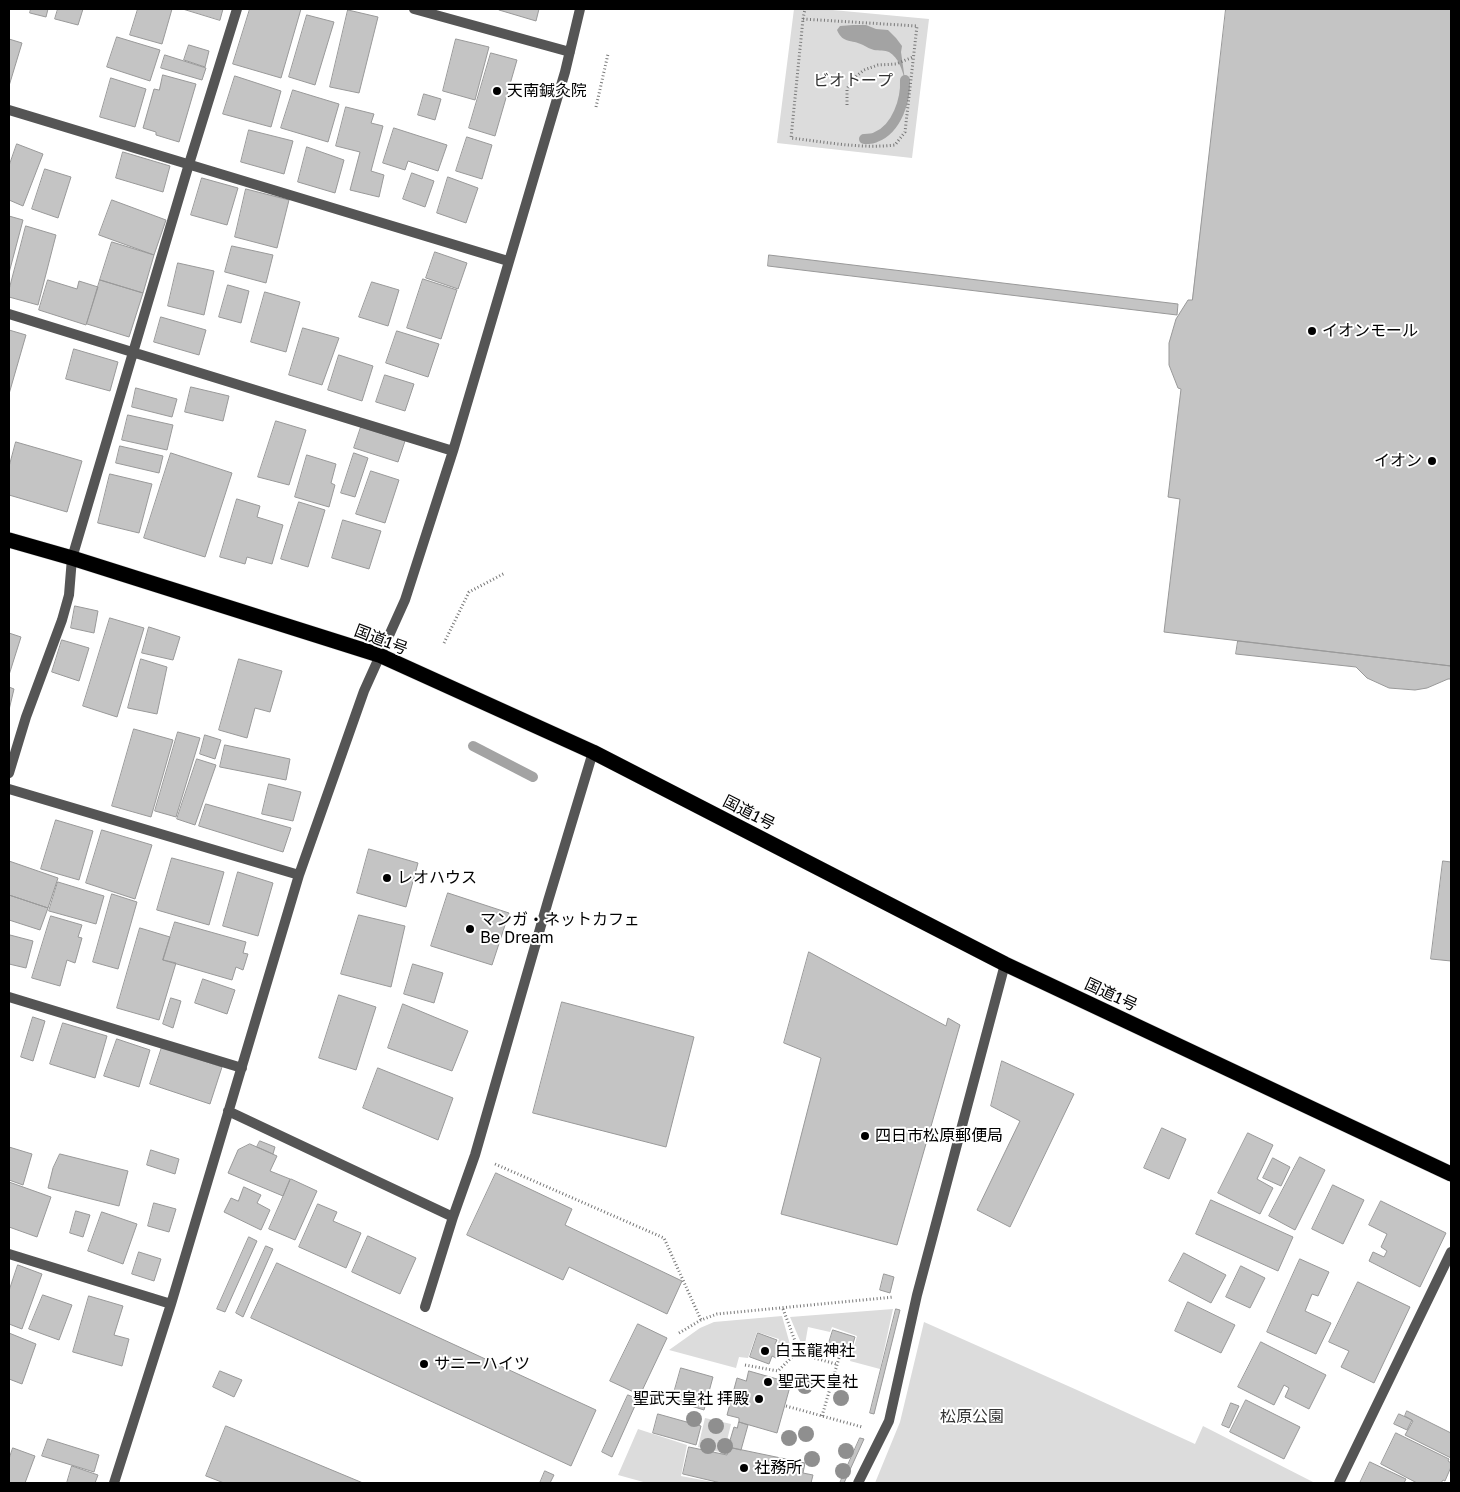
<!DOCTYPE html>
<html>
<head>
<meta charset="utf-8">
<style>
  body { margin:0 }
  #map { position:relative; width:1460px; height:1492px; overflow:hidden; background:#fff; font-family:"Golos Text",sans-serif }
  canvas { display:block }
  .frame { position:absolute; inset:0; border:10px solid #000; pointer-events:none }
</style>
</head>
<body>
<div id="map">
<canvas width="1460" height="1492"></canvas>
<div class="frame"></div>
</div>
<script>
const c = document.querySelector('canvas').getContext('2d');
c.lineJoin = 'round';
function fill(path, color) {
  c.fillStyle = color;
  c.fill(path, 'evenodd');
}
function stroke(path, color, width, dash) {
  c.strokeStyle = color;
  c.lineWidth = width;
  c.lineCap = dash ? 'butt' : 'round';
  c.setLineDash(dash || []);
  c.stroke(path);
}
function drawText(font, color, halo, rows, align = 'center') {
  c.font = font + ' "Golos Text","Noto Sans JP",sans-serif';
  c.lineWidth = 4;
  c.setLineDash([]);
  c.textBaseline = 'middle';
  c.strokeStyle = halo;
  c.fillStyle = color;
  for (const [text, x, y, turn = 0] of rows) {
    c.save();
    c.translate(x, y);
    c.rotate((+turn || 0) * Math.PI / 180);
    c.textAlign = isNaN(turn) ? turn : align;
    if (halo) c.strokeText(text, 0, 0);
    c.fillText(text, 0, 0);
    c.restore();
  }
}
fill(new Path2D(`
  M794 9H822L929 19 912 158 777 143Z
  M893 1309 880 1369 850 1361 857 1336 832 1327 830 1332 808 1327 804 1350 790 1317Z
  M782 1316 791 1348 778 1343 779 1339 757 1332 748 1358 739 1357 736 1368 669 1350 700 1328 714 1322Z
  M924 1322 1077 1390 1195 1444 1203 1426 1315 1483H875L900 1422Z
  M705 1418 731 1424 724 1453 698 1447Z
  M638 1429 687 1445 681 1476 718 1483H647L618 1475Z`), '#dcdcdc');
fill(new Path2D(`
  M853 25H866L876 29 888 30 896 38 902 46 901 52 905 80C902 70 899 58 889 52 885 50 879 51 874 50 870 49 867 47 863 45 851 39 843 44 837 30L840 26Z`), '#a3a3a3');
stroke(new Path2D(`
  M864 139C868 139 873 139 876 137 897 129 906 99 905 80
  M473 746 533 777`), '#a3a3a3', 10);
const building = new Path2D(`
  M31 9H48L46 17 30 13Z
  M58 9H83L78 25 55 19Z
  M138 9H172L162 44 130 35Z
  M183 9H223L220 20Z
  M250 9H301L281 78 233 64Z
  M499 9H539L536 21 499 10Z
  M1226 9H1451V666L1164 632 1180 499 1168 497 1181 389 1178 388 1169 365V343L1176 319 1188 300H1192Z
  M348 10 378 17 359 93 330 87Z
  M307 15 334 22 315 85 289 77Z
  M117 37 160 50 150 81 107 67Z
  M9 39 22 43 9 86Z
  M456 39 489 47 475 100 443 91Z
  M189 45 209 51 205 67 184 60Z
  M491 53 517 60 495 136 469 128Z
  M165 55 206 68 202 80 161 68Z
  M163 75 196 84 179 142 156 135V132L143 128 154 89 159 90Z
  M235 76 281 91 271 127 223 114Z
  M111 78 146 89 135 127 100 117Z
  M293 90 339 104 328 142 281 128Z
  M424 94 441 99 435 120 418 115Z
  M346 107 374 114 371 123 383 126 371 171 384 175 379 197 350 190 360 152 336 146Z
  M394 128 447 145 438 171 408 161 405 170 383 163Z
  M249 130 293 141 284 174 241 162Z
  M467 137 492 145 482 179 456 171Z
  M17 144 43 154 23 206 9 200V166Z
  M307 147 344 160 335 193 298 182Z
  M123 152 170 166 163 192 116 178Z
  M45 169 71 177 58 218 32 209Z
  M412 173 434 181 425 207 403 199Z
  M448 177 478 188 466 223 437 213Z
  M202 178 238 188 227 225 191 215Z
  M246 189 289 200 277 248 235 237Z
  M112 200 166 220 154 255 99 235Z
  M9 216 23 220 9 273Z
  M26 226 56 235 38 305 9 297V290Z
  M112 242 154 255 143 293 100 280Z
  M232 246 273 255 266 283 225 272Z
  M435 252 467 263 458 289 426 278Z
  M769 255 1178 304 1177 315 768 266Z
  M178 263 214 271 204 315 168 306Z
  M423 279 457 290 441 339 407 328Z
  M48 280 77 289 79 281 98 287 86 325 39 310Z
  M100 280 143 293 129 337 87 324Z
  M372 282 399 290 388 326 359 317Z
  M228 285 249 291 241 323 219 317Z
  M265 292 300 302 286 352 251 342Z
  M161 317 206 330 199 355 154 342Z
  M303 328 339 338 322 385 289 375Z
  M9 330 26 335 9 394Z
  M397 331 439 344 428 377 386 363Z
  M74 349 118 362 110 391 66 379Z
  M339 355 373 366 362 401 328 390Z
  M385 375 414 384 405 411 376 402Z
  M191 387 229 396 223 421 185 412Z
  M136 388 177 399 172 417 132 407Z
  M128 415 173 425 167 450 122 440Z
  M276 421 306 430 289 485 258 477Z
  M361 427 405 441 398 462 354 448Z
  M16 442 82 461 67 512 9 495V467Z
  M120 446 163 456 159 473 116 463Z
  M171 453 232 473 205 557 144 538Z
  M354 453 368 458 355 497 341 493Z
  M307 455 336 464 331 483 335 485 329 507 295 497Z
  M371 471 399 480 385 523 356 514Z
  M110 474 152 484 139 533 98 523Z
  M237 499 260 506 257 517 283 525 272 564 247 557 245 564 220 557Z
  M299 502 325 510 308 567 281 559Z
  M343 520 381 531 369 569 332 558Z
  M75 606 98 611 94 633 71 628Z
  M110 618 144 628 117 717 83 706Z
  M149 627 180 637 173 660 142 653Z
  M9 633 21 637 9 675Z
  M62 640 89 648 79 681 52 672Z
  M1238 641 1451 666V679H1448L1427 688 1415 690 1389 688 1367 678 1356 667 1236 654Z
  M141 659 167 667 157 714 128 708Z
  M239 659 282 671 270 712 255 708 247 738 219 730Z
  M9 687 14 689 9 710Z
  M134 729 173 740 151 817 112 806Z
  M178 732 200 738 176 817 155 811Z
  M205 735 221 740 215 759 200 754Z
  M225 745 290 759 286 780 220 767Z
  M197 759 216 765 195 825 177 819Z
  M269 784 301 792 293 821 262 814Z
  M206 804 291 828 283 852 199 826Z
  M56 820 93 831 79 880 41 869Z
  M102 830 152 845 135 899 86 883Z
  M369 849 418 863 406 907 357 893Z
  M172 858 224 872 209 925 157 910Z
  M9 861 58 878 48 908 9 895Z
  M1443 861 1451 862V961L1431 959Z
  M238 872 273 883 258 936 223 926Z
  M58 882 104 896 96 924 49 911Z
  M448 893 509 913 492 965 431 946Z
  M112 894 137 902 118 969 93 962Z
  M9 895 48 908 40 930 9 920Z
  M359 915 405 926 391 987 341 974Z
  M51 916 82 925 78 937 82 938 75 963 67 960 60 986 32 978Z
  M175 922 246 942 243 953 248 954 243 970 236 967 232 980 163 960Z
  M140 928 170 937 163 960 176 963 159 1020 117 1008Z
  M10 935 33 941 26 968 9 964Z
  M809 952 946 1026 948 1018 960 1025 897 1245 781 1214 821 1058 784 1043Z
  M413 964 443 973 434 1003 404 994Z
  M203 979 235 990 227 1014 195 1003Z
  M339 995 376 1007 356 1070 319 1058Z
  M171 998 181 1001 173 1028 163 1024Z
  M562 1002 694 1037 666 1147 533 1113Z
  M403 1004 468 1031 452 1071 388 1048Z
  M33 1017 45 1021 33 1061 21 1057Z
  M63 1023 107 1036 95 1078 50 1064Z
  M117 1039 150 1050 139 1087 104 1076Z
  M162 1047 222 1067 210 1104 150 1084Z
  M1002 1061 1074 1094 1010 1227 977 1210 1020 1121 991 1106Z
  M378 1068 453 1098 438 1140 363 1108Z
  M1162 1128 1186 1139 1169 1179 1144 1168Z
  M1248 1133 1273 1145 1257 1179 1273 1188 1260 1214 1218 1193Z
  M260 1141 275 1147 273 1154 257 1147Z
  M250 1144 277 1156 270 1171 290 1179 283 1196 228 1173 238 1150Z
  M9 1147 32 1154 23 1185 9 1180Z
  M151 1150 179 1159 175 1174 147 1165Z
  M60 1154 128 1171 119 1206 48 1188 53 1168Z
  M1300 1157 1325 1170 1295 1230 1269 1216Z
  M1273 1158 1290 1167 1281 1186 1263 1178Z
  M496 1173 572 1209 565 1225 682 1281 667 1314 569 1267 563 1280 467 1235Z
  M291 1179 317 1191 295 1240 269 1229Z
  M9 1182 51 1197 37 1237 9 1227Z
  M1333 1185 1364 1200 1343 1244 1312 1229Z
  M244 1187 261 1195 257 1203 270 1210 261 1230 224 1212 231 1198 238 1201Z
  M1211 1200 1293 1237 1278 1271 1196 1234Z
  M1381 1201 1446 1233 1420 1287 1369 1261 1373 1252 1384 1257 1387 1251 1381 1247 1387 1234 1369 1225Z
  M154 1203 176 1209 169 1232 148 1226Z
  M318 1204 337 1212 333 1221 361 1233 346 1268 299 1247Z
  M76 1211 90 1215 83 1237 70 1233Z
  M102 1212 137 1224 123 1264 88 1251Z
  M368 1236 416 1258 400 1294 352 1272Z
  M249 1237 257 1241 225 1312 217 1309Z
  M266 1246 273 1249 243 1317 236 1313Z
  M139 1252 161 1259 154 1281 132 1274Z
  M1184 1253 1226 1275 1211 1303 1169 1281Z
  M1300 1259 1329 1272 1318 1296 1312 1294 1305 1311 1331 1323 1316 1354 1267 1332Z
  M277 1263 596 1410 571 1466 251 1318Z
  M18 1265 42 1274 22 1329 9 1324V1291Z
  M1241 1266 1265 1278 1250 1308 1226 1297Z
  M884 1274 894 1277 890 1293 880 1290Z
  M1358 1282 1410 1307 1374 1383 1341 1367 1349 1351 1329 1342Z
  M43 1295 72 1305 59 1340 29 1329Z
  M89 1296 123 1306 114 1335 129 1339 122 1366 73 1352Z
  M1188 1302 1235 1325 1221 1353 1175 1331Z
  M896 1309 900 1310 874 1414 870 1413Z
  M638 1324 667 1338 640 1395 610 1381Z
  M833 1330 855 1337 851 1350 829 1343Z
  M9 1333 36 1344 22 1384 9 1379Z
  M758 1333 777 1340 775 1344 781 1346 776 1358 772 1356 769 1364 750 1357Z
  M1261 1342 1326 1375 1309 1409 1285 1397 1289 1388 1284 1385 1274 1405 1238 1387Z
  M681 1368 713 1377 704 1410 672 1400Z
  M220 1371 242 1380 234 1397 213 1387Z
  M749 1371 791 1383 777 1433 739 1422V1418L727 1415 737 1378 746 1381Z
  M628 1395 638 1399 612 1457 602 1452Z
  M1246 1400 1300 1427 1284 1459 1230 1432Z
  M1231 1403 1239 1406 1229 1428 1222 1425Z
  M1407 1411 1451 1433V1458L1405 1435 1413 1421 1405 1416Z
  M658 1414 701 1426 696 1445 653 1433Z
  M1399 1414 1412 1420 1407 1430 1394 1424Z
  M739 1422 748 1425 741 1450 728 1447 734 1427 737 1428Z
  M226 1426 363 1483H224L206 1476Z
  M1396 1433 1449 1459 1448 1461 1451 1463V1467L1445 1481 1443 1480 1441 1483H1417L1381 1464Z
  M860 1438 864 1439 844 1483H840Z
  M48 1439 99 1455 94 1472 42 1456Z
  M689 1447 727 1455 728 1447 805 1463 803 1473 813 1475 811 1483H721L683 1474Z
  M13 1448 35 1456 25 1483H9V1459Z
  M1370 1462 1406 1479 1404 1483H1360Z
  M72 1466 98 1475 95 1483H67Z
  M545 1471 554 1475 550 1483H540Z`);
fill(building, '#c4c4c4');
stroke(building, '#999', 1);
const highway = new Path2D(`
  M9 540 72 558 379 655 593 752 1005 964 1451 1174`);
stroke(highway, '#dbdbdb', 16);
stroke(new Path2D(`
  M803 19 917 26 905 132 895 145C861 149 825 142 791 138Z
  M803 19 805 9
  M847 105V89L853 79 864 70 878 65 896 64 913 57
  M596 107 608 54
  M444 643 469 592 505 573
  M495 1164 664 1238 701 1320
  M783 1309 800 1354
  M679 1333 701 1320 717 1314 894 1297
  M815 1351V1348
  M781 1352 793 1356 800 1354 836 1364
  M745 1365 778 1371 793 1356
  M786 1406 862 1427
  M822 1416 841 1351`), '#777', 3, [1, 2.5]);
stroke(new Path2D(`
  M414 9 570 52
  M9 110 508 261
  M9 314 453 451
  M9 773 26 717 62 620 69 595 72 558 189 164 237 9
  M9 789 299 875
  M9 997 242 1068
  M228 1111 453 1217 475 1155 548 901 593 752
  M9 1254 171 1304
  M425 1307 453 1217
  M114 1483 171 1304 299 875 364 691 405 600 453 451 565 72 580 9
  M858 1483 889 1421 917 1295 1005 964
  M1339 1483 1451 1252`), '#555', 10);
stroke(highway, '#000', 15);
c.fillStyle = '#8f8f8f';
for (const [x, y] of [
  [805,1386],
  [841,1398],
  [694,1419],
  [716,1426],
  [806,1434],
  [789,1438],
  [708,1446],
  [725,1446],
  [846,1451],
  [812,1459],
  [843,1471]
]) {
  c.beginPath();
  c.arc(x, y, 8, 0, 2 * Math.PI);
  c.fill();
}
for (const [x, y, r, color] of [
  [497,91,5,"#000"],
  [1312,331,5,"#000"],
  [1432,461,5,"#000"],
  [387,878,5,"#000"],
  [470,929,5,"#000"],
  [865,1136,5,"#000"],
  [765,1351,5,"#000"],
  [424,1364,5,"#000"],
  [768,1382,5,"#000"],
  [759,1399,5,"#000"],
  [744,1468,5,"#000"]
]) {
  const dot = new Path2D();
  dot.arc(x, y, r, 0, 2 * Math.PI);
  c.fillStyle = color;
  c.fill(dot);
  stroke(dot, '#fff', 2);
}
drawText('16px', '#333', '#fff', [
  ["ビオトープ",853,81],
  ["松原公園",972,1417]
]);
drawText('16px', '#000', '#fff', [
  ["天南鍼灸院",507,91],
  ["イオンモール",1322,331],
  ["イオン",1422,461,"right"],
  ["レオハウス",397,878],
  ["マンガ・ネットカフェ",480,920],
  ["Be Dream",480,938],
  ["四日市松原郵便局",875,1136],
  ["白玉龍神社",775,1351],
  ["サニーハイツ",434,1364],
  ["聖武天皇社",778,1382],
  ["聖武天皇社 拝殿",749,1399,"right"],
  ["社務所",754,1468]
], 'left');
drawText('16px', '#000', '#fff', [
  ["国道1号",381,640,21],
  ["国道1号",749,813,27],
  ["国道1号",1111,995,25]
]);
</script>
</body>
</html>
